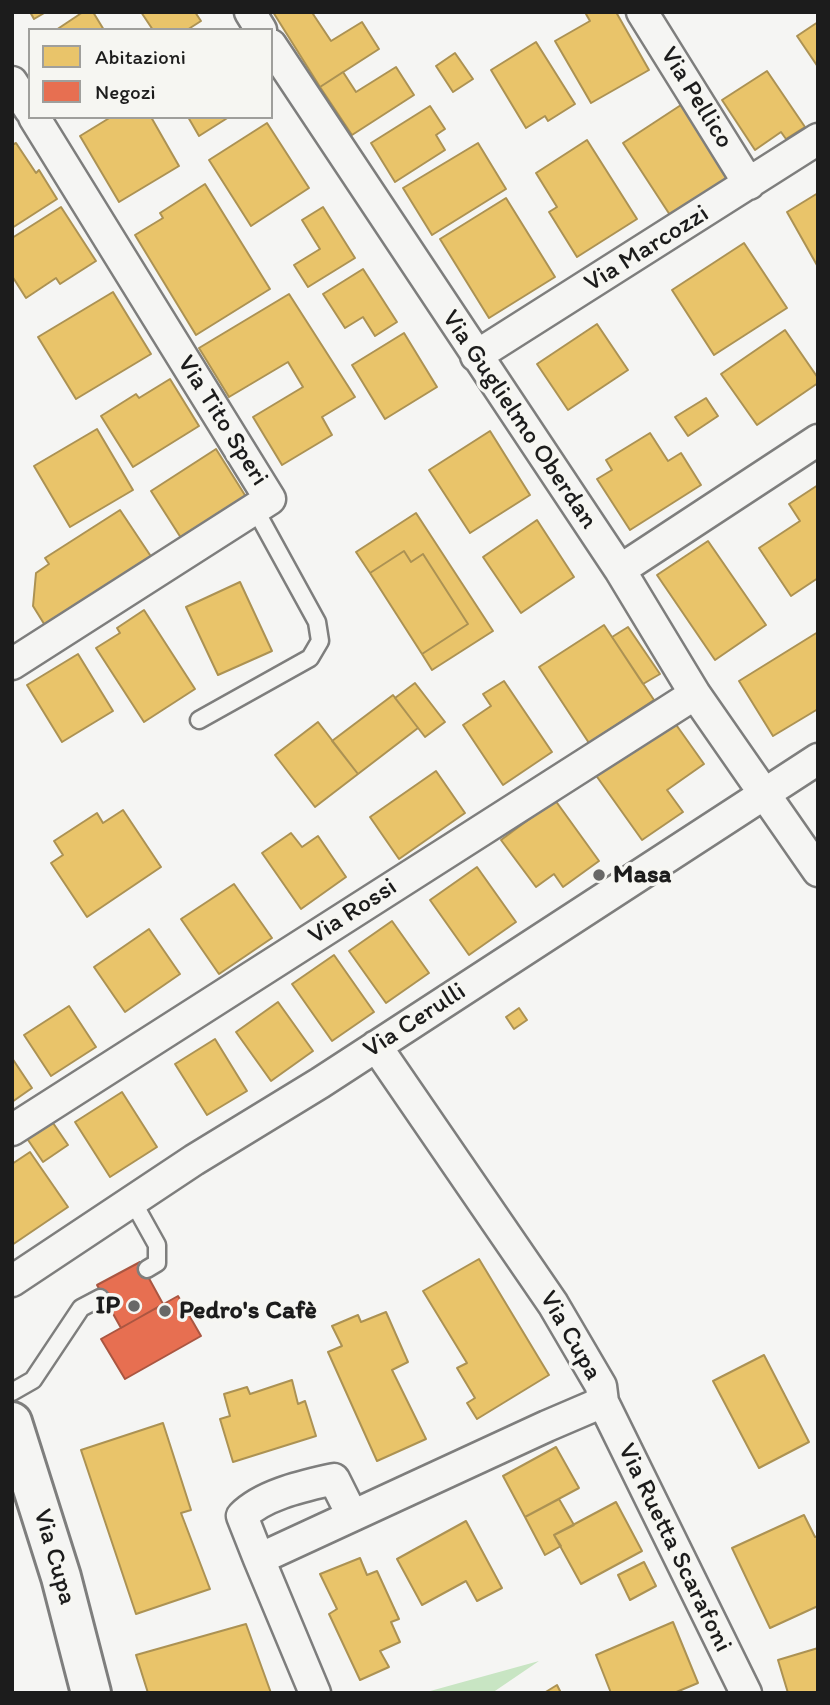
<!DOCTYPE html>
<html>
<head>
<meta charset="utf-8">
<style>
  body { margin:0 }
  #map { position:relative; width:830px; height:1705px; overflow:hidden; background:#f5f5f3; font-family:Itim,sans-serif }
  canvas { display:block }
  .frame { position:absolute; inset:0; border:14px solid #1c1c1c; pointer-events:none }
  .legend { position:absolute; left:28px; top:28px; width:245px; height:91px; box-sizing:border-box; background:#f6f6f2; border:2px solid #9f9f9c; margin:0; padding:9px 12px; list-style:none; font-size:21px; color:#1c1c1c }
  .legend li { display:flex; align-items:center; gap:14px; height:35px }
  .legend b { width:35px; border:2px solid #9f9f9c }
</style>
</head>
<body>
<div id="map">
<canvas width="830" height="1705"></canvas>
<div class="frame"></div>
<ul class="legend">
<li><b style="height:19px;background:#e9c46a"></b>Abitazioni</li>
<li><b style="height:19px;background:#e76f51"></b>Negozi</li>
</ul>
</div>
<script>
const c = document.querySelector('canvas').getContext('2d');
c.lineJoin = 'round';
function fill(path, color) {
  c.fillStyle = color;
  c.fill(path, 'evenodd');
}
function stroke(path, color, width, dash) {
  c.strokeStyle = color;
  c.lineWidth = width;
  c.lineCap = dash ? 'butt' : 'round';
  c.setLineDash(dash || []);
  c.stroke(path);
}
function drawText(font, color, halo, rows, align = 'center') {
  c.font = font + ' Itim,sans-serif';
  c.lineWidth = 7;
  c.setLineDash([]);
  c.textBaseline = 'middle';
  c.strokeStyle = halo;
  c.fillStyle = color;
  for (const [text, x, y, turn = 0] of rows) {
    c.save();
    c.translate(x, y);
    c.rotate((+turn || 0) * Math.PI / 180);
    c.textAlign = isNaN(turn) ? turn : align;
    if (halo) c.strokeText(text, 0, 0);
    c.fillText(text, 0, 0);
    c.restore();
  }
}
fill(new Path2D(`
  M539 1661 492 1693H423Z`), '#c8e5c3');
const homes = new Path2D(`
  M30 12H46L34 19Z
  M83 12H93L104 30H56Z
  M141 12H195L201 21 187 30H153Z
  M273 12H316L313 14 331 41 362 22 379 49 320 87Z
  M589 12H616L649 70 591 103 555 41 590 21 586 14Z
  M818 22V67L797 36Z
  M536 42 575 104 548 121 545 116 526 128 491 70Z
  M455 53 473 79 453 92 436 66Z
  M396 67 414 95 352 135 320 87 343 72 356 92Z
  M767 71 805 127 786 139 781 132 755 150 722 100Z
  M684 103 731 176 670 215 623 143Z
  M430 106 445 129 436 135 445 150 395 182 371 143Z
  M111 117H151L179 166 119 202 80 136Z
  M188 117H229L199 136Z
  M267 123 309 188 251 226 209 160Z
  M587 140 637 219 577 257 549 212 557 207 536 173Z
  M16 143 36 173 39 170 57 199 12 228V145Z
  M478 143 506 189 432 235 403 188Z
  M205 184 270 289 196 335 135 235 163 218 160 213Z
  M818 193V267L787 212Z
  M506 198 555 277 489 318 440 239Z
  M61 207 96 261 60 284 56 278 26 298 12 276V238Z
  M323 207 355 258 308 287 294 265 320 249 302 220Z
  M744 243 787 308 714 355 672 290Z
  M363 269 397 322 375 336 363 317 345 328 323 294Z
  M113 292 151 354 76 399 38 337Z
  M289 294 355 397 322 417 332 435 282 465 253 417 303 387 288 362 229 397 199 348Z
  M597 324 628 370 568 410 537 364Z
  M785 330 818 378V383L757 425 721 374Z
  M404 333 437 387 385 419 352 365Z
  M170 379 199 426 133 467 101 416 136 394 139 398Z
  M706 398 718 416 688 436 675 417Z
  M97 429 133 490 70 527 34 466Z
  M490 431 530 495 470 533 429 470Z
  M650 433 668 461 681 453 701 485 630 530 597 479 612 470 606 460Z
  M216 449 248 500 183 541 151 491Z
  M818 485V578L791 596 759 548 800 521 789 504Z
  M120 510 152 558 46 627 33 606 36 573 49 564 45 558Z
  M416 513 493 631 432 670 422 654 468 624 423 554 411 562 404 551 370 573 356 552Z
  M537 520 574 577 521 613 483 557Z
  M708 541 766 625 715 660 657 575Z
  M404 551 411 562 423 554 468 624 422 654 370 573Z
  M240 582 272 651 218 675 186 607Z
  M144 610 195 689 144 722 96 648 120 633 117 628Z
  M604 625 654 700 589 743 539 667Z
  M628 627 660 674 643 684 612 637Z
  M818 632V709L773 736 739 681Z
  M78 654 113 711 62 742 27 685Z
  M504 681 552 752 503 785 463 725 491 706 483 694Z
  M415 683 445 722 425 737 395 698Z
  M393 695 418 728 358 774 332 741Z
  M672 719 704 764 667 790 683 812 642 840 595 774Z
  M318 722 358 774 315 807 275 755Z
  M436 771 465 813 399 859 370 817Z
  M555 800 599 861 563 887 554 874 536 887 501 840Z
  M123 810 161 867 87 917 51 863 63 855 54 841 97 813 103 823Z
  M291 833 302 847 318 836 346 877 301 909 262 853Z
  M477 867 516 922 469 955 430 900Z
  M234 884 272 938 219 974 181 919Z
  M392 921 429 973 386 1003 349 951Z
  M149 929 180 974 125 1012 94 967Z
  M334 955 374 1012 332 1041 292 984Z
  M278 1002 313 1051 271 1081 236 1032Z
  M69 1006 96 1047 51 1076 24 1035Z
  M519 1008 527 1020 514 1029 506 1017Z
  M215 1039 247 1091 207 1115 175 1064Z
  M12 1058 32 1088 12 1102Z
  M122 1092 157 1147 110 1177 75 1122Z
  M51 1120 68 1145 43 1162 26 1137Z
  M30 1152 68 1207 12 1245V1164Z
  M479 1259 549 1375 477 1419 467 1403 475 1398 457 1368 467 1363 423 1291Z
  M386 1312 408 1362 392 1370 426 1439 377 1461 328 1352 342 1346 332 1326 358 1315 361 1322Z
  M764 1355 809 1442 759 1468 713 1381Z
  M292 1380 298 1404 305 1401 316 1436 233 1462 220 1419 230 1416 224 1394 247 1387 250 1394Z
  M163 1423 191 1510 181 1513 210 1589 136 1614 81 1450Z
  M556 1447 579 1488 525 1517 503 1476Z
  M559 1499 574 1525 554 1535 561 1546 545 1555 525 1517Z
  M616 1502 642 1551 581 1584 554 1535Z
  M804 1515 815 1537 818 1536V1606L770 1628 732 1548Z
  M466 1521 502 1588 477 1601 466 1581 422 1605 397 1559Z
  M360 1558 367 1575 377 1571 399 1619 391 1622 400 1642 380 1651 389 1667 360 1680 329 1614 337 1609 320 1574Z
  M644 1562 656 1586 630 1600 618 1575Z
  M673 1622 698 1683 674 1693H611L596 1655Z
  M246 1624 271 1693H148L136 1655Z
  M818 1648V1693H788L778 1660Z
  M557 1685 561 1693H544Z`);
fill(homes, '#e9c46a');
stroke(homes, '#ac9253', 2);
const shops = new Path2D(`
  M140 1262 163 1304 121 1328 97 1285Z
  M178 1296 201 1336 125 1379 101 1339Z`);
fill(shops, '#e76f51');
stroke(shops, '#aa5641', 2);
const lane = new Path2D(`
  M199 720 310 658 320 641 317 622 255 509
  M132 1200 157 1245V1263L147 1269
  M12 1392 33 1380 81 1308 100 1298`);
const street = new Path2D(`
  M250 12 261 30
  M642 12 749 184
  M271 45 620 570 695 694 818 871
  M12 82 30 110
  M476 356 818 139
  M620 570 818 440
  M12 664 270 499 34 117
  M376 1046 553 1304 601 1386 603 1402 746 1693
  M12 1130 695 694
  M12 1281 194 1160 320 1083 818 759
  M352 1515 334 1479C304 1486 264 1494 242 1516L259 1559 547 1426 603 1402
  M259 1559 315 1693`);
const secondary = new Path2D(`
  M12 1422 61 1577 91 1693`);
stroke(lane, '#7e7e7d', 21);
stroke(street, '#7e7e7d', 35);
stroke(secondary, '#7e7e7d', 44);
stroke(lane, '#f5f5f3', 16);
stroke(street, '#f5f5f3', 30);
stroke(secondary, '#f5f5f3', 38);
for (const [x, y, r, color] of [
  [599,875,7,"#686867"],
  [134,1306,7,"#686867"],
  [165,1311,7,"#686867"]
]) {
  const dot = new Path2D();
  dot.arc(x, y, r, 0, 2 * Math.PI);
  c.fillStyle = color;
  c.fill(dot);
  stroke(dot, '#f6f6f2', 2.5);
}
drawText('26px', '#1c1c1c', '#f6f6f2', [
  ["Via Pellico",696,98,58],
  ["Via Marcozzi",647,249,-32],
  ["Via Guglielmo Oberdan",519,420,56],
  ["Via Tito Speri",222,421,58],
  ["Via Rossi",353,912,-33],
  ["Via Cerulli",415,1021,-33],
  ["Via Cupa",570,1336,60],
  ["Via Ruetta Scarafoni",674,1548,64],
  ["Via Cupa",54,1557,74]
]);
drawText('bold 26px', '#1c1c1c', '#f6f6f2', [
  ["Masa",613,875],
  ["IP",120,1306,"right"],
  ["Pedro's Cafè",179,1311]
], 'left');
</script>
</body>
</html>
